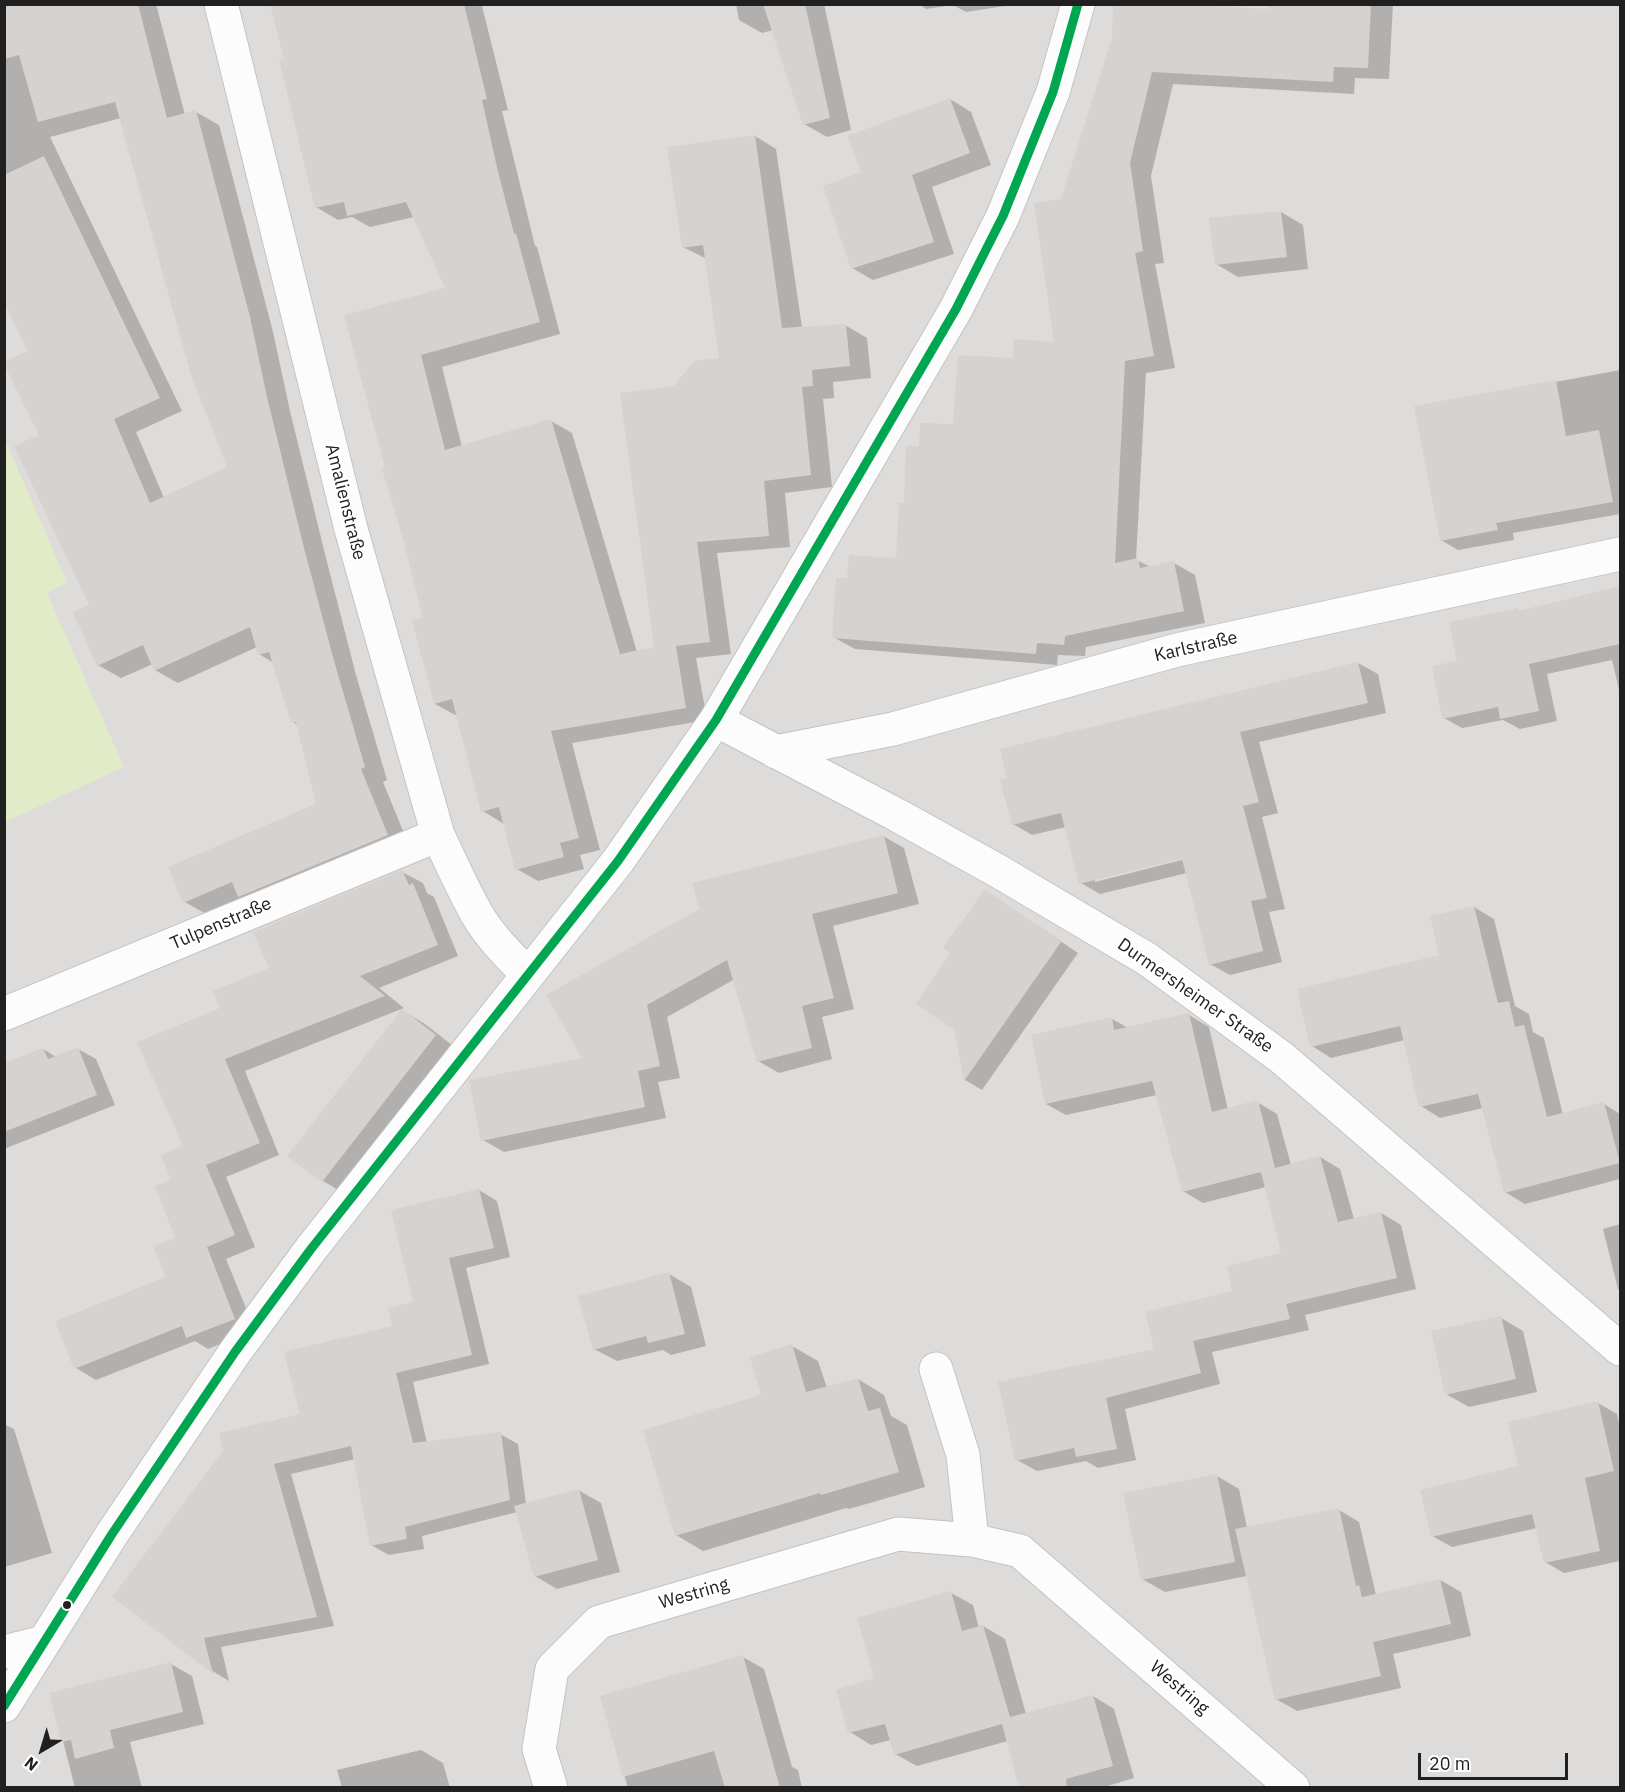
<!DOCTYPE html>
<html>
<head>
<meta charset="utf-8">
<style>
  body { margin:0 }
  #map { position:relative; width:1625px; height:1792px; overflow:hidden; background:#efece9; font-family:"IBM Plex Sans",sans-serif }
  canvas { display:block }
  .frame { position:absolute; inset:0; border:6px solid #202020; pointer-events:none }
  .north { position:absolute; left:12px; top:1720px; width:60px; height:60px; -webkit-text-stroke:4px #fff; paint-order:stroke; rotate:218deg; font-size:16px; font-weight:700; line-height:24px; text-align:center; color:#202020 }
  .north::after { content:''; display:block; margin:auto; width:21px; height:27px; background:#202020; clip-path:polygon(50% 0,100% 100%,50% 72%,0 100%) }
  .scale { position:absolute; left:1418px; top:1753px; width:150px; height:27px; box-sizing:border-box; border:3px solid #202020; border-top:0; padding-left:8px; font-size:18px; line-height:21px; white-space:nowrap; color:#202020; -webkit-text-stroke:4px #fff; paint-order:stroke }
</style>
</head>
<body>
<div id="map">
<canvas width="1625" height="1792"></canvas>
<div class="frame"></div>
<div class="north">N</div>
<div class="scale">20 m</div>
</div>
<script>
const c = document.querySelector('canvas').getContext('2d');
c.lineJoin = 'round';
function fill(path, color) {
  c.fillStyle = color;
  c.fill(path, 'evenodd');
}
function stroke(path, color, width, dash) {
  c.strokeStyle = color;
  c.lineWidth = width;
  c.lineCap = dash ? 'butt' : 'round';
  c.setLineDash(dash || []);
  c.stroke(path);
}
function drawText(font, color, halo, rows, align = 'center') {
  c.font = font + ' "IBM Plex Sans",sans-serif';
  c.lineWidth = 5;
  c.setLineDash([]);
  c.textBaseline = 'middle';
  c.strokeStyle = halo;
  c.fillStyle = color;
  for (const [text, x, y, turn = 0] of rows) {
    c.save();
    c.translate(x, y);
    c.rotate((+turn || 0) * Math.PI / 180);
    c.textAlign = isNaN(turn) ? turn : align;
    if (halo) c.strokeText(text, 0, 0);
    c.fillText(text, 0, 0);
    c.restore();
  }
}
fill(new Path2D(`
  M5 5H1620V1787H5Z`), '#dedcda');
fill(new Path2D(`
  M5 440 67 582 47 593 124 767 5 822Z`), '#e1ebc8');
fill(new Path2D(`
  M4 4H156L185 115 196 112 219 125 273 332 290 411 326 558 356 675 387 780 383 782 410 848 208 915 185 902 318 804 299 726 293 722 274 663 259 654 257 647 178 683 155 670 153 664 121 678 98 665 91 606 30 351 4 299ZM121 118 229 468 164 498 136 432 182 411 50 137Z
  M272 4H479L482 6 508 110 502 111 518 176 535 246 537 247 560 334 442 367 462 447 551 421 572 433 637 652 656 648 674 387 721 360 707 259 683 247 755 136 776 149 802 328 845 325 867 338 871 378 833 382 834 398 823 399 832 487 785 493 790 547 717 553 731 654 696 658 707 720 572 743 600 850 580 855 584 869 538 881 517 869 504 824 483 811 457 716 435 704 424 619 387 469 346 317 447 289 414 217 370 227 352 217 338 220 316 207 286 60Z
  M736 4H824L851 130 827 137 804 124 773 30 762 33 739 20Z
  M919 4H1018L966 12 953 5 926 9Z
  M1156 4H1216L1217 8 1270 11V4H1393L1389 79 1355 78 1354 94 1173 84 1151 176 1164 263 1155 264 1175 368 1146 373 1136 560 1151 567 1174 563 1195 575 1205 623 1086 647 1085 656 1058 655 1057 665 855 649 833 637 848 580 898 560 906 505 920 448 955 426 1015 360 1056 344 1062 201Z
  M950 99 971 112 991 165 932 187 954 254 873 280 852 268 863 172Z
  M1281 212 1303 225 1308 269 1238 277 1216 264Z
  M1620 370V514L1513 533 1514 540 1458 550 1441 540 1415 408Z
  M1620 588V694L1612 660 1547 674 1557 721 1520 729 1503 720 1462 728 1444 718 1459 663 1517 610 1521 612Z
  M1358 663 1378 674 1386 713 1259 742 1278 813 1262 817 1285 909 1269 912 1282 962 1230 975 1210 964 1187 873 1100 894 1081 883 1066 827 1032 835 1013 824ZM1189 855 1190 858 1095 882V879Z
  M883 836 904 848 919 904 833 926 854 1009 822 1017 832 1059 779 1073 758 1061 735 979 667 1017 680 1078 658 1082 666 1118 504 1152 483 1140 585 1059 548 996Z
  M402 872 423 883 427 893 434 897 458 956 379 988 404 1008 245 1071 279 1155 226 1177 255 1247 226 1259 255 1330 208 1349 195 1341 96 1380 76 1368 168 1278 177 1239 173 1180 185 1147 222 1009 271 969Z
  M986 891 1078 953 982 1090 965 1080 955 1029 952 953Z
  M1474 907 1494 919 1515 1006 1529 1014 1533 1032 1544 1038 1563 1115 1604 1104 1620 1114V1179L1525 1204 1505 1192 1483 1108 1440 1118 1421 1106 1405 1040 1331 1058 1312 1046 1441 956Z
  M403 1011 425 1024 457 1049 345 1194 323 1181 289 1156Z
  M1189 1015 1209 1027 1228 1110 1257 1102 1277 1114 1291 1165 1320 1157 1340 1169 1354 1219 1381 1213 1401 1225 1416 1289 1305 1315 1309 1330 1212 1352 1220 1384 1125 1409 1136 1460 1098 1468 1086 1461 1037 1471 1017 1460 1283 1255 1266 1187 1203 1203 1183 1191 1157 1095 1066 1115 1046 1104 1112 1019 1128 1028Z
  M43 1049 56 1057 78 1049 96 1059 115 1105 4 1149V1081Z
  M479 1190 497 1201 510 1257 466 1268 489 1364 413 1382 427 1443 500 1434 518 1444 526 1504 578 1490 601 1503 620 1572 557 1589 535 1576 517 1512 422 1536 424 1549 389 1555 371 1545 355 1459 291 1474 334 1626 221 1647 229 1681 214 1672 114 1597 394 1327 415 1303Z
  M1620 1224V1290L1618 1289 1603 1229Z
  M669 1274 691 1287 706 1346 671 1355 663 1350 617 1361 594 1349Z
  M1501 1318 1523 1331 1537 1392 1469 1407 1446 1394Z
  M792 1346 818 1361 827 1388 858 1379 884 1395 891 1416 907 1425 925 1487 849 1509 846 1508 703 1551 676 1535 763 1396Z
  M1598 1403 1617 1414 1620 1429V1561L1564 1573 1545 1562 1537 1528 1452 1547 1432 1536Z
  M4 1424 14 1429 52 1553 4 1567Z
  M1217 1476 1239 1489 1247 1528 1339 1510 1359 1522 1376 1595 1440 1580 1461 1592 1471 1636 1393 1654 1401 1688 1297 1711 1276 1699 1247 1576 1165 1592 1142 1579Z
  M951 1593 973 1605 979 1628 983 1626 1005 1639 1026 1714 1093 1696 1114 1709 1134 1778 1101 1788H1021L1008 1741 917 1766 895 1754 891 1740 871 1745 850 1732 876 1679Z
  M743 1657 764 1669 792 1767 798 1770 802 1788H628L601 1697Z
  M171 1664 192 1676 204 1724 130 1742 142 1788H75L51 1694Z
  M421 1750 443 1763 450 1788H342L337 1770Z`), '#0003');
fill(new Path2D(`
  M4 4H138L167 118 196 110 250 317 267 397 303 544 334 661 365 767 361 769 388 835 238 897 232 882 183 903 168 867 316 804 296 722 291 723 269 652 258 655 250 627 154 671 143 645 97 666 73 612 89 605 14 446 39 435 4 364V362L28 351 4 302V175L44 156 160 398 114 419 150 503 227 467 191 375 115 102 38 122 19 55 4 59Z
  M270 4H464L487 99 482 100 496 163 514 234 516 233 540 322 421 355 445 450 551 419 620 654 654 647 620 393 674 386 694 361 719 358 703 245 682 248 667 147 755 135 782 328 846 324 850 366 812 370 813 386 802 387 811 475 764 481 769 536 697 542 710 642 676 646 686 708 551 731 579 838 560 843 564 857 515 870 499 807 481 812 452 699 434 704 412 620 423 618 404 542 382 469 385 468 344 315 445 288 406 202 347 216 344 202 315 208 279 60 284 59Z
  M763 4H805L830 118 803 125Z
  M1113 4H1177L1269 9V4H1371L1368 68 1334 67 1333 82 1152 72 1130 163 1143 251 1135 253 1154 356 1125 361 1115 563 1138 558 1140 568 1174 561 1184 611 1065 636 1064 645 1037 643 1036 654 832 638 836 578H847L849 555 896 558 899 503H904L906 446H919L920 423 953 424 958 355 1013 358 1014 339 1054 342 1034 203 1061 199 1112 38Z
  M950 98 970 153 912 175 934 242 851 269 823 186 861 172 847 136Z
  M1281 211 1287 257 1215 265 1209 218Z
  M1556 380 1566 436 1599 430 1613 502 1496 523 1498 530 1440 541 1414 406Z
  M1620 586V644L1529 664 1539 711 1500 719 1498 707 1442 719 1432 666 1457 661 1449 622 1518 608V611Z
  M1358 662 1368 703 1240 732 1259 802 1243 806 1267 898 1251 901 1263 951 1209 965 1182 859 1079 884 1061 813 1012 825 1000 780 1007 778 1000 749Z
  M884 835 898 893 812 914 834 998 802 1006 812 1048 757 1062 727 960 647 1005 660 1066 638 1071 645 1107 481 1141 469 1080 582 1058 546 995 699 909 692 883Z
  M402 870 409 885 413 883 438 945 360 976 385 996 225 1059 260 1143 206 1165 235 1235 207 1247 235 1319 186 1338 182 1326 74 1369 55 1321 166 1277 153 1246 175 1238 155 1186 171 1180 161 1155 183 1146 137 1042 220 1008 213 991 269 968 253 932Z
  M985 889 1061 942 964 1081 954 1030 916 1004 950 953 943 948Z
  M1474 906 1498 1003 1509 1001 1515 1027 1524 1025 1547 1117 1604 1102 1620 1163 1504 1193 1478 1094 1419 1107 1400 1026 1310 1047 1297 989 1439 955 1430 916Z
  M402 1009 436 1035 322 1182 287 1156Z
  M1189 1013 1212 1112 1258 1100 1275 1168 1320 1156 1338 1222 1381 1212 1397 1278 1286 1304 1290 1319 1193 1341 1201 1373 1106 1398 1117 1449 1076 1457 1074 1448 1015 1461 998 1382 1154 1349 1145 1312 1232 1291 1227 1266 1281 1253 1261 1172 1265 1171 1182 1192 1152 1081 1045 1104 1031 1035 1112 1017 1114 1030Z
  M78 1047 97 1095 4 1132V1063L43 1048 48 1059Z
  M479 1189 494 1248 449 1258 472 1355 396 1373 413 1443 501 1432 510 1500 405 1527 407 1539 370 1546 351 1446 274 1464 317 1617 204 1638 213 1674 112 1597 223 1451 219 1433 300 1414 284 1352 392 1326 388 1308 413 1302 391 1210Z
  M669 1272 685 1334 648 1343 646 1336 593 1350 578 1296Z
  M1501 1316 1516 1379 1445 1395 1431 1331Z
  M792 1344 806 1392 858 1378 868 1411 880 1408 899 1472 821 1495 820 1493 675 1536 643 1430 761 1395 750 1357Z
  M1598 1401 1614 1471 1585 1478 1600 1551 1544 1563 1532 1514 1431 1537 1420 1490 1518 1466 1508 1422Z
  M1217 1474 1235 1562 1141 1580 1123 1493Z
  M579 1489 598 1560 534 1577 514 1506Z
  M1339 1508 1356 1586 1359 1585 1362 1597 1440 1579 1451 1624 1373 1642 1381 1676 1275 1700 1235 1529Z
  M951 1591 962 1631 983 1625 1010 1717 1093 1695 1113 1766 1066 1779 1067 1788H1019L1002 1724 894 1755 885 1724 848 1733 836 1690 874 1678 857 1618Z
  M743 1655 780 1788H725L714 1751 623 1777 600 1696Z
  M171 1662 183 1712 110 1730 114 1748 75 1759 71 1740 61 1742 49 1693Z`), '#d5d2d0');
const minor = new Path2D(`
  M221 4 351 529 438 835C451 862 463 890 478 916 491 938 510 956 527 974
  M716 720 897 815 998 871 1147 959 1282 1058 1620 1349
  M776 752 893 729 1177 650 1620 554
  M4 1014 438 835
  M936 1369 963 1455 972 1540
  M4 1652 44 1642
  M4 1706 112 1534 235 1352 311 1249 618 861 716 720 956 309 1003 216 1053 92 1078 4
  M551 1788 539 1749 552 1669 599 1622 898 1534 972 1540 1020 1551 1293 1788`);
stroke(minor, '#c4c3c1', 35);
stroke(minor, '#fdfcfc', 33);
stroke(new Path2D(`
  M4 1706 112 1534 235 1352 311 1249 618 861 716 720 956 309 1003 216 1053 92 1078 4`), '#00a651', 9);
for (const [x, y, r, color] of [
  [67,1605,5,"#202020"]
]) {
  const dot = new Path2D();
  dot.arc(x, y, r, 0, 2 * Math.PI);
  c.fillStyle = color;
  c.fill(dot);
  stroke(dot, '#fff', 2);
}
drawText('18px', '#202020', '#fff', [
  ["Amalienstraße",345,502,76],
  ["Karlstraße",1196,647,-13],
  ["Tulpenstraße",221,924,-23],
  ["Durmersheimer Straße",1195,996,35],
  ["Westring",694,1594,-16],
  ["Westring",1179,1688,41]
]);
</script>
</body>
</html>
